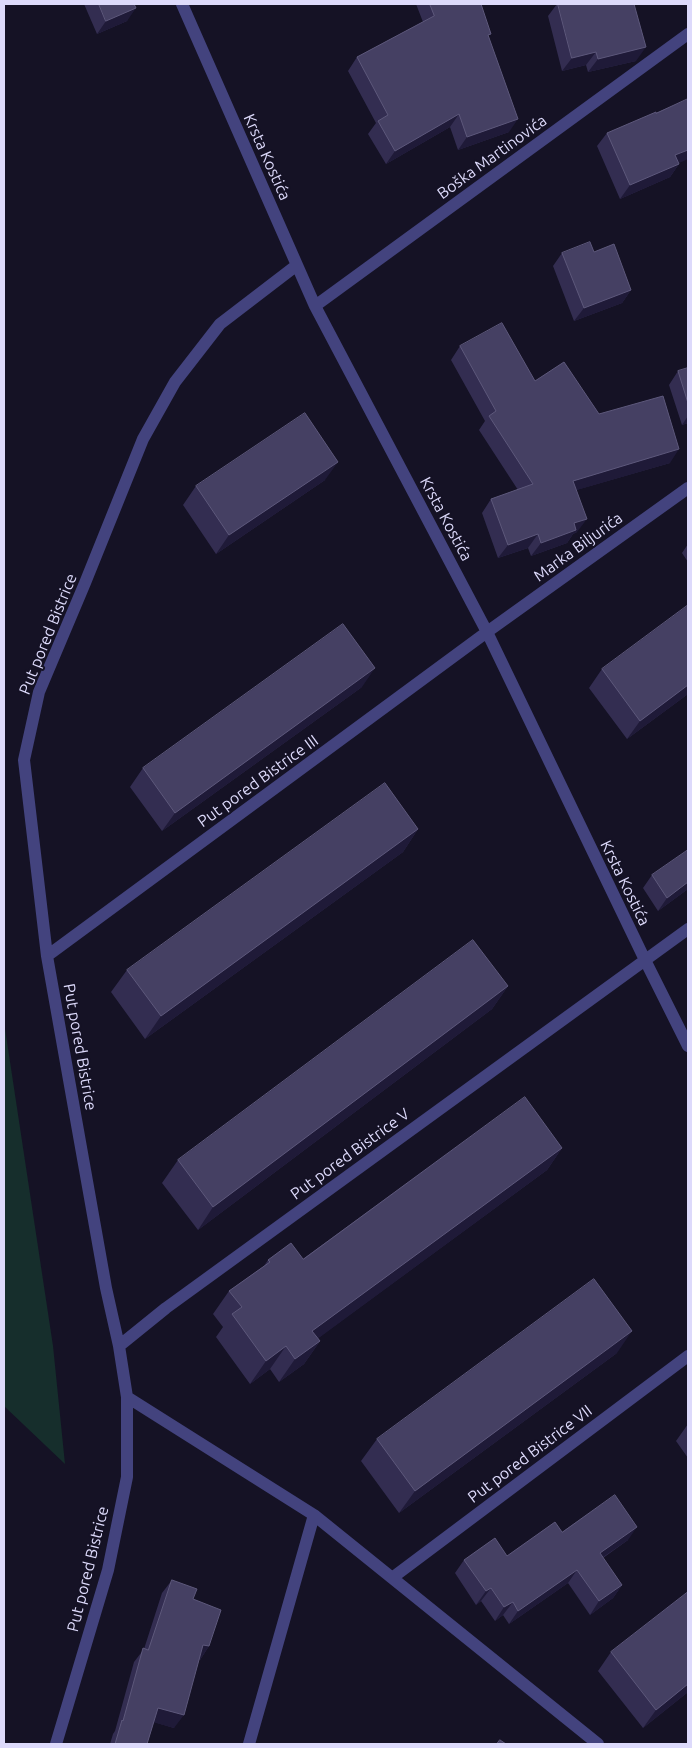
<!DOCTYPE html>
<html>
<head>
<meta charset="utf-8">
<style>
  body { margin:0 }
  #map { position:relative; width:692px; height:1748px; overflow:hidden; background:#151225; font-family:Ubuntu,sans-serif }
  canvas { display:block }
  .frame { position:absolute; inset:0; border:5px solid #dddafb; pointer-events:none }
</style>
</head>
<body>
<div id="map">
<canvas width="692" height="1748"></canvas>
<div class="frame"></div>
</div>
<script>
const c = document.querySelector('canvas').getContext('2d');
c.lineJoin = 'round';
function fill(path, color) {
  c.fillStyle = color;
  c.fill(path, 'evenodd');
}
function stroke(path, color, width, dash) {
  c.strokeStyle = color;
  c.lineWidth = width;
  c.lineCap = dash ? 'butt' : 'round';
  c.setLineDash(dash || []);
  c.stroke(path);
}
function drawText(font, color, halo, rows, align = 'center') {
  c.font = font + ' Ubuntu,sans-serif';
  c.lineWidth = 4;
  c.setLineDash([]);
  c.textBaseline = 'middle';
  c.strokeStyle = halo;
  c.fillStyle = color;
  for (const [text, x, y, turn = 0] of rows) {
    c.save();
    c.translate(x, y);
    c.rotate((+turn || 0) * Math.PI / 180);
    c.textAlign = isNaN(turn) ? turn : align;
    if (halo) c.strokeText(text, 0, 0);
    c.fillText(text, 0, 0);
    c.restore();
  }
}
fill(new Path2D(`
  M4 1022 53 1346 65 1464 4 1406Z`), '#162e2c');
stroke(new Path2D(`
  M182 4 315 306 487 632 645 960 688 1046
  M315 306 688 34
  M47 956 487 632 688 488
  M119 1346 106 1288 47 956 24 760 39 692 85 583 143 439 175 382 220 324 297 265
  M127 1397 314 1515 598 1744
  M392 1578 688 1356
  M56 1744 108 1570 127 1477V1397L119 1346 166 1308 688 929
  M249 1744 314 1515`), '#43437e', 12);
fill(new Path2D(`
  M84 4H134L127 21 97 34Z
  M416 4H481L509 132 458 150 450 127 386 164 368 134 376 123 348 71 357 57 423 22Z
  M557 4H634L636 61 588 72 586 65 562 71 548 16Z
  M656 113 679 164 670 177 620 199 597 146 607 133Z
  M594 252 631 290 622 303 574 321 553 266 562 253Z
  M460 346 535 381 599 414 670 463 576 490 577 532 573 534 567 543 531 556 528 548 498 558 482 513 491 499 518 490 479 430 485 421 451 360Z
  M688 368V423L682 425 669 385 678 371Z
  M325 480 216 554 183 505 196 486Z
  M688 544V562L682 553Z
  M602 669 688 694 627 739 589 688Z
  M362 687 162 831 130 787 143 768Z
  M418 829 403 852 145 1039 111 992 127 970Z
  M688 850V889L658 911 643 888 652 875Z
  M508 986 492 1009 198 1230 162 1183 178 1160Z
  M562 1148 547 1170 318 1338 320 1341 304 1364 279 1382 270 1369 250 1384 216 1337 223 1327 213 1314 229 1291 264 1266 268 1260 303 1259Z
  M617 1353 399 1513 361 1461 377 1439Z
  M688 1424V1458L676 1441Z
  M562 1532 628 1540 603 1558 622 1585 613 1598 590 1615 568 1583 509 1624 503 1615 495 1621 481 1601 476 1605 455 1573 464 1560 507 1556Z
  M172 1580 193 1599 209 1646 200 1660H199L174 1728 154 1722 147 1744H110L113 1734 115 1731 134 1662 144 1649 162 1593Z
  M688 1592V1692L643 1728 598 1671 611 1652Z`), '#332d51');
fill(new Path2D(`
  M136 8 127 21 97 34 106 21Z
  M646 47 636 61 588 72 598 59Z
  M596 52 586 65 562 71 572 58Z
  M459 114 450 127 386 164 395 151Z
  M518 119 509 132 458 150 467 137Z
  M688 150V159L666 169 675 155Z
  M679 164 670 177 620 199 630 185Z
  M631 290 622 303 574 321 584 308Z
  M688 416V423L682 425Z
  M679 449 670 463 563 494 573 481Z
  M338 462 325 480 216 554 229 535Z
  M587 519 577 532 573 534 567 543 531 556 541 543 574 523Z
  M538 534 528 548 498 558 508 545Z
  M375 668 362 687 162 831 175 813Z
  M688 685V694L627 739 640 721Z
  M418 829 403 852 145 1039 161 1016Z
  M688 882V889L658 911 667 898Z
  M508 986 492 1009 198 1230 213 1207Z
  M562 1148 547 1170 297 1354 312 1331Z
  M632 1331 617 1353 399 1513 415 1491Z
  M320 1341 304 1364 279 1382 295 1359Z
  M286 1346 270 1369 250 1384 266 1361Z
  M637 1527 628 1540 590 1566 600 1553Z
  M577 1570 568 1583 509 1624 518 1611Z
  M622 1585 613 1598 590 1615 599 1601Z
  M491 1588 481 1601 476 1605 486 1591Z
  M513 1602 503 1615 495 1621 504 1607Z
  M203 1645 209 1646 200 1660 194 1658Z
  M688 1684V1692L643 1728 656 1710Z
  M158 1708 184 1715 174 1728 149 1721Z`), '#1f1a38');
const building = new Path2D(`
  M99 4H134L136 8 106 21Z
  M430 4H481L491 34 488 35 518 119 467 137 459 114 395 151 378 121 388 115 357 57 434 16Z
  M558 4H634L646 47 598 59 596 52 572 58Z
  M688 99V150L675 155 679 164 630 185 607 133 656 112V113Z
  M590 242 594 252 614 244 631 290 584 308 562 253Z
  M502 323 535 381 564 362 599 414 663 396 679 449 573 481 587 519 574 523 576 530 541 543 538 534 508 545 491 499 533 484 489 416 496 411 460 346Z
  M688 368V403L678 371Z
  M305 413 338 462 229 535 196 486Z
  M687 606 688 608V685L640 721 602 669Z
  M343 624 375 668 175 813 143 768Z
  M385 783 418 829 161 1016 127 970Z
  M688 850V882L667 898 652 875Z
  M473 940 508 986 213 1207 178 1160Z
  M525 1097 562 1148 312 1331 320 1341 295 1359 286 1346 266 1361 232 1314 242 1307 229 1291 270 1262 268 1260 291 1243 303 1259Z
  M594 1279 632 1331 415 1491 377 1439Z
  M615 1495 637 1527 600 1553 622 1585 599 1601 577 1570 518 1611 513 1602 504 1607 491 1588 486 1591 464 1560 495 1538 507 1556 555 1522 562 1532Z
  M172 1580 197 1589 193 1599 221 1610 209 1646 203 1645 184 1715 158 1708 147 1744H115L122 1720 123 1721 143 1648 148 1650Z
  M688 1592V1684L656 1710 611 1652Z
  M500 1740 506 1744H497Z`);
fill(building, '#454063');
stroke(building, '#5d587b', 1);
drawText('16px', '#dddafb', '#151225', [
  ["Krsta Kostića",267,157,66],
  ["Boška Martinovića",492,157,-36],
  ["Krsta Kostića",446,519,62],
  ["Marka Biljurića",578,547,-36],
  ["Put pored Bistrice",48,634,-68],
  ["Put pored Bistrice III",258,781,-36],
  ["Krsta Kostića",625,883,64],
  ["Put pored Bistrice",80,1047,80],
  ["Put pored Bistrice V",350,1154,-36],
  ["Put pored Bistrice VII",530,1454,-37],
  ["Put pored Bistrice",88,1569,-76]
]);
</script>
</body>
</html>
